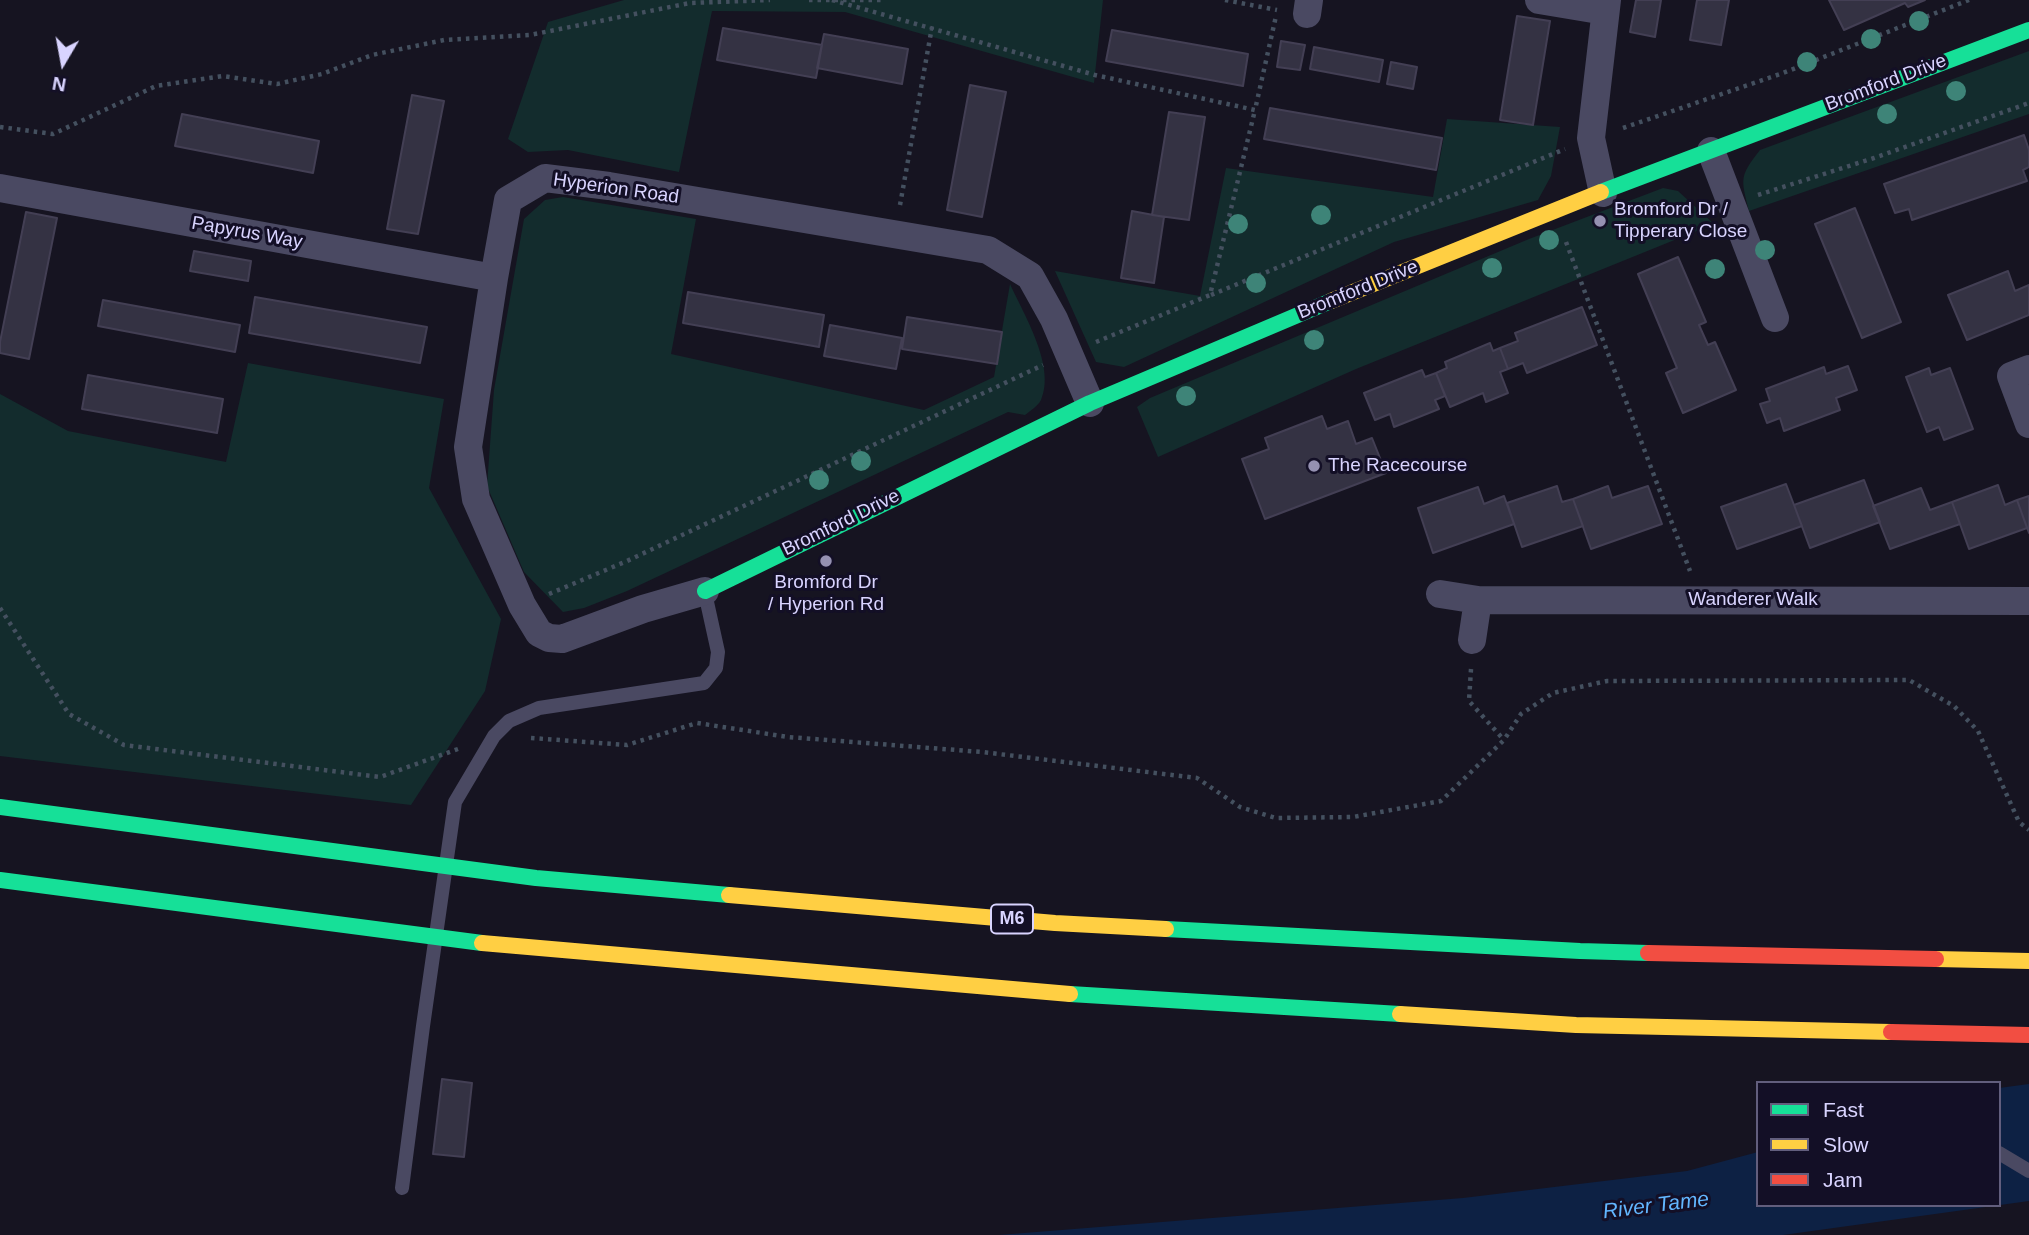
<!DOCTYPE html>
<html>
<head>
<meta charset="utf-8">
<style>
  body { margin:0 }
  #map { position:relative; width:2029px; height:1235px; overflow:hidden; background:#161421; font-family:Helvetica,sans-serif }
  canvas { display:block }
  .legend { position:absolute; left:1756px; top:1081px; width:245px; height:126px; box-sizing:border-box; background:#130f26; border:2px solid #625e7d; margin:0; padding:9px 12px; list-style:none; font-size:21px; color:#d9d4ff }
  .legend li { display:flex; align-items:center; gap:14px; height:35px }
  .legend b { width:35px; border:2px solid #625e7d }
  .north { position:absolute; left:28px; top:28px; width:70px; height:70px; -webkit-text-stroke:5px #130f26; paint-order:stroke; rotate:190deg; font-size:19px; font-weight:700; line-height:28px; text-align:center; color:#d9d4ff }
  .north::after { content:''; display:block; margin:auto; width:24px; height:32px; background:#d9d4ff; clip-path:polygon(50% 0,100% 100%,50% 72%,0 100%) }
</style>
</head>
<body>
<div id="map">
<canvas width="2029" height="1235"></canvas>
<ul class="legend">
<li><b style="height:9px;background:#16e098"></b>Fast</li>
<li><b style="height:9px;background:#ffcf43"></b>Slow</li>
<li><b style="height:9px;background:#f24e42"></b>Jam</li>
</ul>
<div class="north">N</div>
</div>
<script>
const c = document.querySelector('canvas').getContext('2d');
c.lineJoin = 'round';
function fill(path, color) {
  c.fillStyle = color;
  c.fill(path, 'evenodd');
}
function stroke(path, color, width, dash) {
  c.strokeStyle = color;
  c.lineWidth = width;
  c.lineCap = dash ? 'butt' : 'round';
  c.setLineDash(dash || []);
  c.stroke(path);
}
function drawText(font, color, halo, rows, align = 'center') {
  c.font = font + ' Helvetica,sans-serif';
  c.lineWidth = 6;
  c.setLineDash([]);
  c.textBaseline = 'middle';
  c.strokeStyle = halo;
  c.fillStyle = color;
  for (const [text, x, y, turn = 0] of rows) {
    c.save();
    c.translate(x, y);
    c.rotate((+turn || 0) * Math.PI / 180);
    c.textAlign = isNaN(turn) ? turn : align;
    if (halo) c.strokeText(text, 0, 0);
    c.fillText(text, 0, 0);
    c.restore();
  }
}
fill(new Path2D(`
  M624 0H1103L1094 83 845 12 712 11 679 172 568 150 528 152 508 139 548 22Z
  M2029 51V114L1749 211C1741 178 1739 177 1760 150Z
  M1447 119 1560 127 1551 176 1538 200 1394 242 1124 367 1096 362 1055 271 1200 296 1226 168 1433 197Z
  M1663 188 1678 191 1714 224 1356 369 1158 457 1137 407 1150 398 1529 239Z
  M563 197 696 219 671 354 924 410 994 377 1010 284C1024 315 1056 366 1041 400 1038 406 1030 411 1025 415L1008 412 627 591 584 608 563 612 524 572 487 486 494 390 524 219 545 200Z
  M248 363 444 399 429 488 501 619 485 691 411 805 0 756V394L68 431 226 462Z`), '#132c2d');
fill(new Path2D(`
  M2029 1084V1201L1783 1235H999L1463 1198 1687 1171 1758 1152V1205H1999V1088Z`), '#0d2144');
const building = new Path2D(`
  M1636 0H1661L1655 37 1630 32Z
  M1697 0H1729L1721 45 1690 40Z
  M1829 0H1925L1908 7 1905 3 1844 30Z
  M1517 16 1550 21 1533 125 1500 120Z
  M723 28 822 45 816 78 717 60Z
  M1112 30 1248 54 1243 86 1106 61Z
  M824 34 908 49 902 84 817 68Z
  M1281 41 1305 45 1300 70 1277 67Z
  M1314 47 1383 60 1379 82 1310 69Z
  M1391 62 1417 67 1413 89 1387 84Z
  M970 85 1006 92 982 217 947 210Z
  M412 95 444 101 418 234 387 229Z
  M1270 108 1442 138 1436 170 1264 139Z
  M1169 112 1205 117 1189 220 1152 215Z
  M182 114 319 141 313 173 175 146Z
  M2024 135 2029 150V167L2023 170 2027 181 1912 220 1909 209 1895 213 1884 184Z
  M1855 208 1901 322 1862 338 1815 224Z
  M1132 211 1164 217 1154 283 1121 278Z
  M26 212 57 218 29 359 0 353V342Z
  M194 251 251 261 248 281 190 271Z
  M1678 257 1706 322 1699 325 1708 345 1715 342 1736 390 1683 413 1666 373 1677 368 1638 274Z
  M2008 271 2015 291 2029 285V315L1967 340 1948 295Z
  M688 292 824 315 819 347 683 323Z
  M255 297 427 327 420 363 249 333Z
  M103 300 240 325 235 352 98 326Z
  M1582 307 1597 345 1527 373 1523 363 1508 369 1500 348 1518 341 1515 333Z
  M907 317 1002 332 997 364 902 349Z
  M830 325 902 338 896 369 824 356Z
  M1490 343 1493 351 1500 348 1508 369 1500 372 1508 393 1486 402 1483 393 1450 407 1436 373 1447 368 1445 362Z
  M1848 366 1857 390 1836 398 1840 410 1784 431 1780 418 1767 423 1760 404 1770 401 1766 389 1824 367 1826 374Z
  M1929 368 1931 375 1950 368 1973 429 1944 440 1939 427 1927 432 1906 377Z
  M1422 370 1425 377 1436 373 1445 396 1435 400 1439 409 1394 427 1390 414 1375 420 1364 393Z
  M88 375 223 399 217 433 82 409Z
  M1322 416 1327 429 1348 421 1356 444 1372 438 1386 473 1265 519 1242 459 1269 449 1265 438Z
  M1864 480 1880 522 1810 548 1794 505Z
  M1786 484 1802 526 1737 549 1721 507Z
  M1998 485 2005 505 2017 500 2027 528 1969 549 1952 502Z
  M1557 486 1562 502 1573 499 1583 526 1522 547 1507 503Z
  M1608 486 1612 498 1648 486 1662 524 1591 549 1573 499Z
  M1478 487 1484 504 1504 496 1514 524 1433 553 1418 508Z
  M1921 488 1930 510 1952 502 1960 524 1890 549 1873 506Z
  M2029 496V533L2017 500Z
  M442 1079 472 1083 464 1157 433 1154Z`);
fill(building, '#343243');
stroke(building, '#433f54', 2);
stroke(new Path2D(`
  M809 0H882
  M832 0 1095 75 1255 110 1276 16
  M1225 0 1277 10
  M0 127 53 134 156 86 223 76 277 84 322 74 372 55 444 40 530 35 690 3 770 0
  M1623 128 1783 73 1969 0
  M1758 195 1874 158 2029 103
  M900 205 932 27
  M1566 242 1690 571
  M1211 295 1565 149
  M1096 342 1210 295 1255 110
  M549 594 627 561 1043 365
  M0 608 69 714 124 745 380 777 458 749
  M1471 669 1469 701 1504 740
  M531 738 627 745 697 723 788 737 982 752 1197 778 1240 807 1276 818 1353 817 1441 801 1504 740 1521 714 1553 693 1607 681 1909 680 1954 706 1978 731 2019 822 2029 830`), '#44505f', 4.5, [3.5, 5]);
stroke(new Path2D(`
  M1999 1153 2029 1171
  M402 1188 423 1026 455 802 494 736 509 721 539 708 704 683 716 668 718 652 705 593`), '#4a4962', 14);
stroke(new Path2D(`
  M1539 0 1605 11
  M1307 14 1309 0
  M1711 151 1775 318
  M0 188 494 278
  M1603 193 1591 138 1607 0
  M2029 369 2011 376 2029 424
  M705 591 643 609 562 639 549 638 539 633 522 605 476 499 468 447 494 278 508 200 545 178 609 186 988 250 1030 276 1054 319 1090 403
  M1440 594 1478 600 2029 601
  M1472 640 1478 600`), '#4a4962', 28);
stroke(new Path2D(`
  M1601 192 2029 30
  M705 591 1090 403 1331 301`), '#16e098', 16);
stroke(new Path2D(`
  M1331 301 1601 192`), '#ffcf43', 16);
stroke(new Path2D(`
  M0 807 536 878 729 895
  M0 880 482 943
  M1166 929 1580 951 1648 953
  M1070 994 1400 1014`), '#16e098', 16);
stroke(new Path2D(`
  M729 895 1055 923 1166 929
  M482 943 1070 994
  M1936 959 2029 961
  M1400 1014 1576 1025 1891 1032`), '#ffcf43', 16);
stroke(new Path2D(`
  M1648 953 1936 959
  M1891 1032 2029 1035`), '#f24e42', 16);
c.fillStyle = '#3e8478';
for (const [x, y] of [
  [1919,21],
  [1871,39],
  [1807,62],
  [1956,91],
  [1887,114],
  [1321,215],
  [1238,224],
  [1549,240],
  [1765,250],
  [1492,268],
  [1715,269],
  [1256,283],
  [1314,340],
  [1186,396],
  [861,461],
  [819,480]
]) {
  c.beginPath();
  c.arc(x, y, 10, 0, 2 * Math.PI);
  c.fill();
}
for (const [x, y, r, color] of [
  [1600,221,7,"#9591b1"],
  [1314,466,7,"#9591b1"],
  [826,561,7,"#9591b1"]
]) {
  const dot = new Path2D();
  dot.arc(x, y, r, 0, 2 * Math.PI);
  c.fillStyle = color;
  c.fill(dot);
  stroke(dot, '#130f26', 2.5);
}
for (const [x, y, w] of [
  [1012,919,42]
]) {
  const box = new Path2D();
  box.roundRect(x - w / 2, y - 14.5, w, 29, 5);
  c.fillStyle = '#130f26';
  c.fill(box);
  stroke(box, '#d9d4ff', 2);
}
drawText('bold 18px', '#d9d4ff', null, [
  ["M6",1012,919]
]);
drawText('19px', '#d9d4ff', '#130f26', [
  ["Bromford Drive",1886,83,-21],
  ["Hyperion Road",616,189,8],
  ["Papyrus Way",247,233,10],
  ["Bromford Drive",1358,290,-22],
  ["Bromford Drive",841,523,-26],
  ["Wanderer Walk",1753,600]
]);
drawText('19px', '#d9d4ff', '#130f26', [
  ["Bromford Dr /",1614,210],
  ["Tipperary Close",1614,232],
  ["The Racecourse",1328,466],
  ["Bromford Dr",826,583,"center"],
  ["/ Hyperion Rd",826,605,"center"]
], 'left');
drawText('italic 21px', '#62b6ff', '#130f26', [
  ["River Tame",1656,1206,-7]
]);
</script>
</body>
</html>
